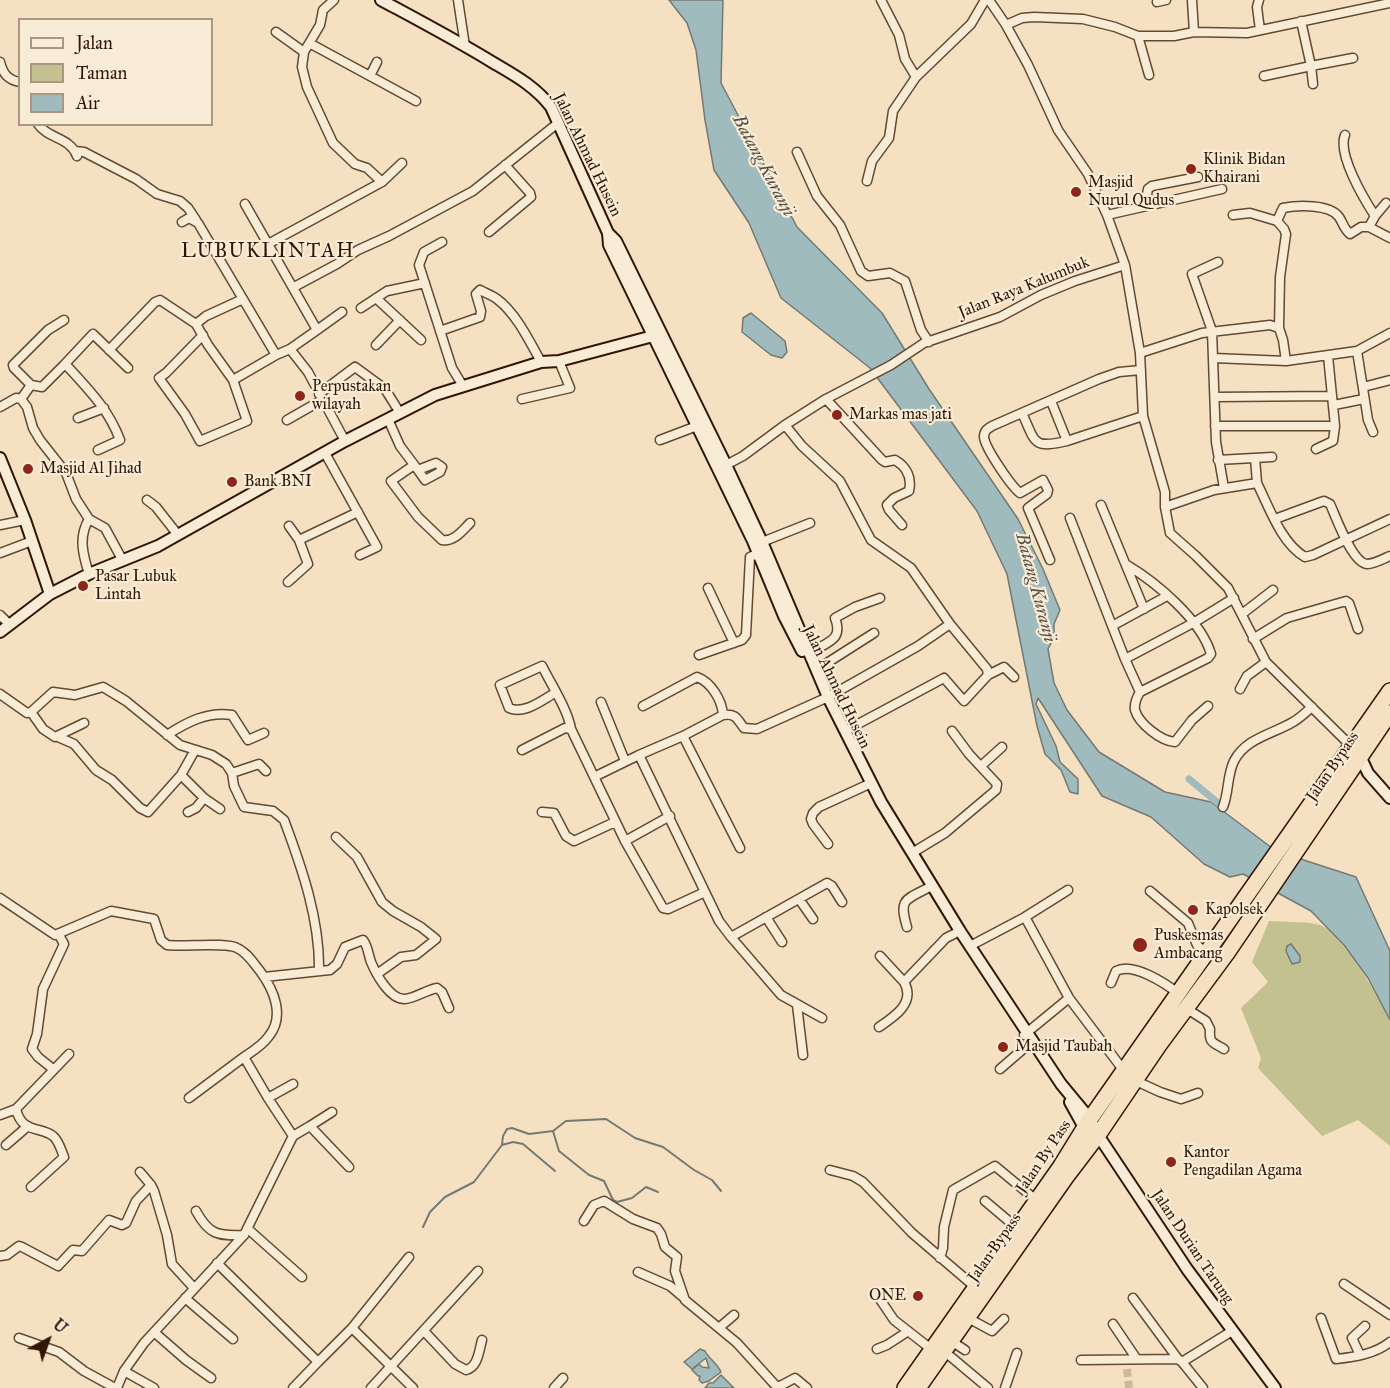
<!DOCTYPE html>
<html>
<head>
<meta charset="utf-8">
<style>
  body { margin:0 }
  #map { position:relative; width:1390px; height:1388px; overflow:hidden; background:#f5e1c2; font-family:"IM FELL Great Primer",serif }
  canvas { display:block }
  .legend { position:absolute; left:18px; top:18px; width:195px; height:108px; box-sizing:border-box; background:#f8ecd7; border:2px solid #a99683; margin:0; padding:8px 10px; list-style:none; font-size:18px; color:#321605 }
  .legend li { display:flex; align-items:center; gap:12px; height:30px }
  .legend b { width:30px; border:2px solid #a99683 }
  .north { position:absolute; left:18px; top:1310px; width:60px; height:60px; -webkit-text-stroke:4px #f8ecd7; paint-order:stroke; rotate:41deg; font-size:16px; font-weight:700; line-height:24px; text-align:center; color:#321605 }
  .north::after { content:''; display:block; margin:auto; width:21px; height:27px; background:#321605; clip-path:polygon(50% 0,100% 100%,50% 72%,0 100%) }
</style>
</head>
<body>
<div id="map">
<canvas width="1390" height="1388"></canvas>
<ul class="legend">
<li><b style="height:8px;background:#f8ecd7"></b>Jalan</li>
<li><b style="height:16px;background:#c2c18f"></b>Taman</li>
<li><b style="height:16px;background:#a0bbbd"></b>Air</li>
</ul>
<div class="north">U</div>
</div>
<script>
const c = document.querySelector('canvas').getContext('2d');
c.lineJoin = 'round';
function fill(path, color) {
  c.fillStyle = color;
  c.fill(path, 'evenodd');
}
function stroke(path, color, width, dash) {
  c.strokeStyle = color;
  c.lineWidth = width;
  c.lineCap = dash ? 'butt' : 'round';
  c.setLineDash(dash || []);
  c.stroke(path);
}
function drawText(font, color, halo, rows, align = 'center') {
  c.font = font + ' "IM FELL Great Primer",serif';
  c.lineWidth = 4.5;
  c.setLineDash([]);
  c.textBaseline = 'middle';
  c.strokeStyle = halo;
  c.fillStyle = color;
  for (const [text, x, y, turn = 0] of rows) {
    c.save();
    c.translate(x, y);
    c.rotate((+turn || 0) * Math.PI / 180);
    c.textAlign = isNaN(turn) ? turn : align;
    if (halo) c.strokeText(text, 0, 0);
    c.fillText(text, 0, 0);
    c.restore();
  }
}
fill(new Path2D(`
  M1269 921C1283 922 1306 921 1320 925 1339 931 1383 1001 1390 1022V1146L1358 1120 1322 1136 1258 1068 1261 1058 1241 1008 1268 982 1252 962Z`), '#c2c18f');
const water = new Path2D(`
  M669 0H723L721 83 797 227 882 313 929 389 1018 519 1043 569 1060 610 1054 624V638L1048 649 1054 683 1067 710 1099 752 1165 792 1211 802 1276 851 1356 877 1390 951V1020L1368 978 1344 945 1311 911 1243 874 1230 877 1204 864 1151 817 1102 796 1038 698 1036 704 1056 746 1060 762 1078 779V794L1070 792 1061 770 1045 754 1037 726 1007 574 977 511 870 368 781 298 749 223 714 170 705 120 696 50 687 23Z
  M751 313 785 341 787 352 782 358 771 355 742 332 743 318Z
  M1291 944 1300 956V962L1292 964 1286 951 1287 946Z
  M700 1349 705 1351C709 1359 717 1363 721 1372L709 1381 702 1383 699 1380 700 1376H698L692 1370 699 1364 702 1367 709 1368 706 1358 692 1369 684 1362Z
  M721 1375 734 1388H705L709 1383H713Z`);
fill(water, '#a0bbbd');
stroke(water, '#747973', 1.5);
stroke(new Path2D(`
  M553 1131 559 1151 589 1175 604 1181 613 1200 617 1202 632 1198 646 1187 658 1192
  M502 1145 503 1136 507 1129 512 1128 529 1134 553 1131 566 1121 606 1119 635 1138 663 1147 694 1170 712 1180 721 1191
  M423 1227 430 1212 445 1197 474 1182 502 1145 513 1142 523 1144 555 1171`), '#747973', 2);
stroke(new Path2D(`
  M1189 779 1223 807 1221 810`), '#a0bbbd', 7);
stroke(new Path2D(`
  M1127 1369 1129 1388`), '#ceb89c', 8, [8, 4]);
const street = new Path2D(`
  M334 0 323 10 320 25 304 52 302 67 307 87 333 143 355 164 367 168 382 182
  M458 0 465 46
  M881 0 899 35 905 59 916 77
  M1192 0 1194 32
  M1259 0 1257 7 1260 30
  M1157 2 1166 0
  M1006 25 1022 18 1034 17 1083 19 1115 27 1138 36H1174L1194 32 1247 33 1390 3
  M276 32 304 52
  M1138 36 1149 75
  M311 44 416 101
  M0 62C3 74 8 80 20 82
  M370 76 377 62
  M1264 76 1311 66 1301 21
  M1313 84 1311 66 1353 58
  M38 124C48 139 70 137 77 156
  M1345 135C1337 154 1364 199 1375 216L1369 227
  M75 151 84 152 136 179 157 194 180 201 188 208 196 220
  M797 152 817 196 840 225 861 271 868 276 890 273 905 281 921 330 929 342
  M867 181 872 161 889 138 893 111 916 77 971 24 985 0
  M1145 205 1148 189 1152 186 1198 177
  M1107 215 1222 189
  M1233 215 1250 213 1277 221
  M1375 216 1386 203
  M182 222 189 218 198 223 276 355 290 349 317 330 245 204
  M489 232 531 197 530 193 505 165
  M442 242 424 252 419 265 452 368 463 386
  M268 244 382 182 402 163
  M1218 262 1192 274 1212 331 1216 442 1224 488
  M1125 265 1140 353 1143 416 1165 492V507L1170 533 1196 556 1228 588 1266 662 1351 746
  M294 287 337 264 358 250 389 236 473 191 558 123
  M376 298 421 340
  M361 308 387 291 425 283
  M196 324 206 316 243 299
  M1279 328 1280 277 1286 234 1284 229 1277 221 1283 208C1298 205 1330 204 1339 217 1343 223 1344 229 1350 234L1361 227H1369L1390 238
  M317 330 342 312
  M440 331 480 317 481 311 476 294 480 290C485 293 492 295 497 299 516 313 530 342 541 362
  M203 335 166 373 159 378 185 414 200 441 247 421 233 380
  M376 345 400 320
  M290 349 308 372 345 441
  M109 350 155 302 160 300 196 324 208 345 233 380 276 355
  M1357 351 1368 420 1373 432
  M1140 353 1202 333 1270 325 1279 328 1283 340 1286 361 1357 351 1390 333
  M1214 358 1286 361
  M64 365 93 334 128 368
  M31 385 42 387 64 365 68 367C89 390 109 410 120 440L98 450
  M1363 387 1390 380
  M319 394 355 367 385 389 400 413
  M1215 397 1332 396
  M21 399 27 407 33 428 40 440 66 473 76 499 89 519
  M522 399 570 388 559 361
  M826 399 882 460 885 462 895 460C907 467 912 478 909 491L894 498 887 505 889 510 902 525
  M1051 401 1067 441 1143 416
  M1334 405 1364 399
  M0 407 16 398 21 399 31 385 14 368 13 365 48 330 64 320
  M1022 413C1036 443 1032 449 1067 441
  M78 418 104 408
  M388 419 400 446 418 470 436 463 442 467 440 472 425 480 418 470
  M287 420 322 400
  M1215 426H1335L1328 356
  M660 440 697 426
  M1316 449 1333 441 1335 426
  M325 453 377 547 360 555
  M1255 458 1257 483
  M1218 460 1272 457
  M414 465 391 481 418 517 442 540C454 542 462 531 470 523
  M726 465 743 456 785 425 826 399 891 365 924 343 1000 317 1041 295 1075 281 1125 265 1107 215 1088 174 1058 130 1028 65 1006 25 989 0
  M147 500 156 507 178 535
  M1101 505 1144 609
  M1165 507 1214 490 1257 483C1269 507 1281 543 1305 557L1313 555 1390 519
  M1070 518 1125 659 1140 692
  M1275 519 1321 502 1324 501 1330 504C1336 517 1352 563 1367 564 1374 564 1383 559 1390 556
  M0 525 25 520
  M299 540 358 512
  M762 542 810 523
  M0 553 32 541
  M1050 560 1028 508 1047 494 1048 490 1043 480 1020 493C1011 486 985 448 984 437 984 431 987 429 992 426L1099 379 1119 372 1141 370
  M1127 565C1157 583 1201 620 1211 654L1208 658 1140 692C1137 697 1134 704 1135 710 1139 724 1161 741 1175 742L1192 720 1208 706
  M89 574C83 555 78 537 89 519L105 528 123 561
  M288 582 308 564 299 540 289 526
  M708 588 734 643
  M1242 614 1273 590
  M0 615 9 624
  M1112 626 1167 596
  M1253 639 1287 618 1346 601 1349 603 1358 629
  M810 653C826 642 844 641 835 618L855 607 880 598
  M699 655 742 640 746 635 750 557 757 554
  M1125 659 1195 622 1234 598
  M816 670 874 633
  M988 675 1004 667 1014 677
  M1240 689 1247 676 1266 662
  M555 693C542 700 524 715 509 708L500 685 542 666C551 684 568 710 571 729
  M0 694 27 713 31 712 53 692 75 695 103 687 126 701 180 745 212 755 226 764 232 773 234 786 244 807 273 811 284 820C302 868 320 920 319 971
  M601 702 625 761
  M643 706 697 677C711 682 722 700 723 715
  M31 712 43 729 55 737 84 723
  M845 731 944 678 964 701 988 675 987 669 950 624
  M167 735C187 722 208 711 232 715L248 740 264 733
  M683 736 639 755 719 921 731 937 827 883 832 886 842 902
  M58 737 74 744 96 770 112 780 140 808 148 812 181 775 195 750
  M522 750 565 728 571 729 625 841 663 908 668 909 705 892
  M981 766 1002 747
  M232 773 259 764 266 771
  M181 775 204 798 220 809
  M594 777 639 755
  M1223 807C1229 792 1227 775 1234 761 1246 738 1273 734 1293 722 1300 718 1306 712 1312 707
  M188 812 196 808 204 798
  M542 812 554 813 566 836 574 841 615 822
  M336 837 357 857 382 902 393 911 421 927 436 939 416 955 401 957 377 974
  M625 841 670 816
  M828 844 813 824 811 819 813 813 819 807 867 785
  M740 848 683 736 723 715C736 713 737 719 744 728L757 729 828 697 918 646 950 624 911 568 871 540 840 481 802 446 785 425
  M912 853 945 833 996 790 997 784 969 754 952 731
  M1150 891 1188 923 1197 945 1206 953
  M0 898 55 935 111 911 154 919 161 940 167 945C184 947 226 942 237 948 247 952 254 964 260 971 274 990 285 1016 269 1036 263 1045 253 1051 244 1057L268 1098 293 1136 244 1235 144 1343 124 1371 117 1388
  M799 899 813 919
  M766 917 782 942
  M1025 917 1069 998 1124 1071
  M907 927C899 900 904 900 928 888
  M731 937 781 995 822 1018
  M970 946 1025 917 1068 890
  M880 956 904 982 946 938 956 933
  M264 977 330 970 337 964 345 947 363 940C368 946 368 954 371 962 376 974 390 1000 405 999 416 998 426 990 437 988L442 992 449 1008
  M1111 983 1116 971C1133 962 1165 983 1179 994
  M797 1005 803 1055
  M1184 1007 1206 1021 1210 1029C1209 1043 1212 1042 1224 1049
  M879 1027C894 1017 916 1003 904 982
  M1024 1035 1069 998
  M53 1069 38 1057 32 1049 37 1034 43 989 64 944 59 935
  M1000 1069 1029 1044
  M1134 1080 1160 1092 1181 1099 1198 1093
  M189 1098 244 1057
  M268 1098 293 1084
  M16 1109C22 1134 40 1126 53 1136 59 1141 61 1150 64 1157L31 1187
  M0 1115 16 1109 69 1054
  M310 1126 332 1112
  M293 1136 310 1126 349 1167
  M6 1145 28 1126
  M830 1170 853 1176 863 1182 912 1233 975 1287
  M140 1172 151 1185 154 1191 167 1235 172 1264 194 1288
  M985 1201 1017 1228
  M196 1211C209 1235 218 1236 244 1235
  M584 1221 594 1205 604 1201 633 1219 657 1228 661 1234 665 1247 677 1257 675 1271 685 1300 737 1343 776 1386H780L795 1378 807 1388
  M248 1229 302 1277
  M0 1256 7 1255 19 1246 22 1247 58 1266 73 1250 82 1251 109 1220 122 1225 126 1223 136 1201 151 1185
  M940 1258 943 1248 944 1227 953 1190 995 1166 1036 1200
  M217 1263 318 1362 352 1328 413 1388
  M638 1272 670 1286 683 1297
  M1344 1284 1390 1315
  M875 1292 894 1320 931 1349
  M185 1298 233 1339
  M1133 1298 1178 1359
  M968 1318 992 1331 1004 1319
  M1321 1318 1336 1359C1355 1357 1375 1354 1390 1342
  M1113 1324 1136 1358
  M720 1327 734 1315
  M352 1328 409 1257
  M424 1331 455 1364 466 1370C478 1367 479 1351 482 1340
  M154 1332 186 1360 211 1378
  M19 1338 59 1352 84 1371 115 1388
  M951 1341 965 1350
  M877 1349 887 1345 907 1332
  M944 1351 988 1388
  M1360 1355 1352 1338 1365 1326
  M1081 1360 1178 1359 1182 1362 1232 1331
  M1182 1362 1203 1388
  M124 1371 154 1388
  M293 1388 318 1362
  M371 1388 478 1271
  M554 1388 563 1378
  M1005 1388 1017 1353`);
const secondary = new Path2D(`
  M381 0C418 20 456 40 492 62 514 75 535 86 551 107L608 233 616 241 726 465 762 542 828 697 881 802 960 931 1061 1084 1090 1119 1098 1135 1187 1269 1275 1388
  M608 233 609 245 753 541 784 616 802 651
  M0 458 25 520 50 594
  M0 632 50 594 89 574 158 546 345 441 435 395 541 362 559 361 653 336
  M1361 758 1368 773 1390 798
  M1070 1102 1085 1129`);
const highway = new Path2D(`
  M905 1388 1061 1166 1090 1119 1390 691
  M918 1388 1066 1177 1098 1135 1159 1045 1227 953 1390 713`);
stroke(street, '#634934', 11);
stroke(secondary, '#321605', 14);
stroke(highway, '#321605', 18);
stroke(street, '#f8ecd7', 8);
stroke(secondary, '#f8ecd7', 10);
stroke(highway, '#f5e1c2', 15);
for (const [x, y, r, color] of [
  [1191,169,6,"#8f2418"],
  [1076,192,6,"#8f2418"],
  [300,396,6,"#8f2418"],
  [837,415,6,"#8f2418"],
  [28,469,6,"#8f2418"],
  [232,482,6,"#8f2418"],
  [83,586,6,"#8f2418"],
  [1193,910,6,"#8f2418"],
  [1140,945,8,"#8f2418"],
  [1003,1047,6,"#8f2418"],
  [1171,1162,6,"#8f2418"],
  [918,1296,6,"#8f2418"]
]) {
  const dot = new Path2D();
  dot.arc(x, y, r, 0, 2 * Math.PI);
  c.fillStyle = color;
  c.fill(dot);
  stroke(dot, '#f8ecd7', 2);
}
drawText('16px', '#321605', '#f8ecd7', [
  ["Jalan Ahmad Husein",587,155,64],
  ["Jalan Raya Kalumbuk",1024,288,-22],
  ["Jalan Ahmad Husein",836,687,64],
  ["Jalan Bypass",1333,767,-56],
  ["Jalan By Pass",1044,1157,-56],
  ["Jalan Durian Tarung",1192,1247,56],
  ["Jalan Bypass",995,1248,-55]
]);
drawText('16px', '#321605', '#f8ecd7', [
  ["Klinik Bidan",1203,160],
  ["Khairani",1203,178],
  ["Masjid",1088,183],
  ["Nurul Qudus",1088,201],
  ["Perpustakan",312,387],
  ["wilayah",312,405],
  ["Markas mas jati",849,415],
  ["Masjid Al Jihad",40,469],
  ["Bank BNI",244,482],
  ["Pasar Lubuk",95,577],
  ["Lintah",95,595],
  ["Kapolsek",1205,910],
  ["Puskesmas",1154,936],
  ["Ambacang",1154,954],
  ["Masjid Taubah",1015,1047],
  ["Kantor",1183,1153],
  ["Pengadilan Agama",1183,1171],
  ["ONE",906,1296,"right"]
], 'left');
drawText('italic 18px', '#585045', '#f8ecd7', [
  ["Batang Kuranji",763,166,62],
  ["Batang Kuranji",1035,588,75]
]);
c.letterSpacing = '1.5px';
drawText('20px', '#321605', '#f8ecd7', [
  ["LUBUKLINTAH",268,252]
]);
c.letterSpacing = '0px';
</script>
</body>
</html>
